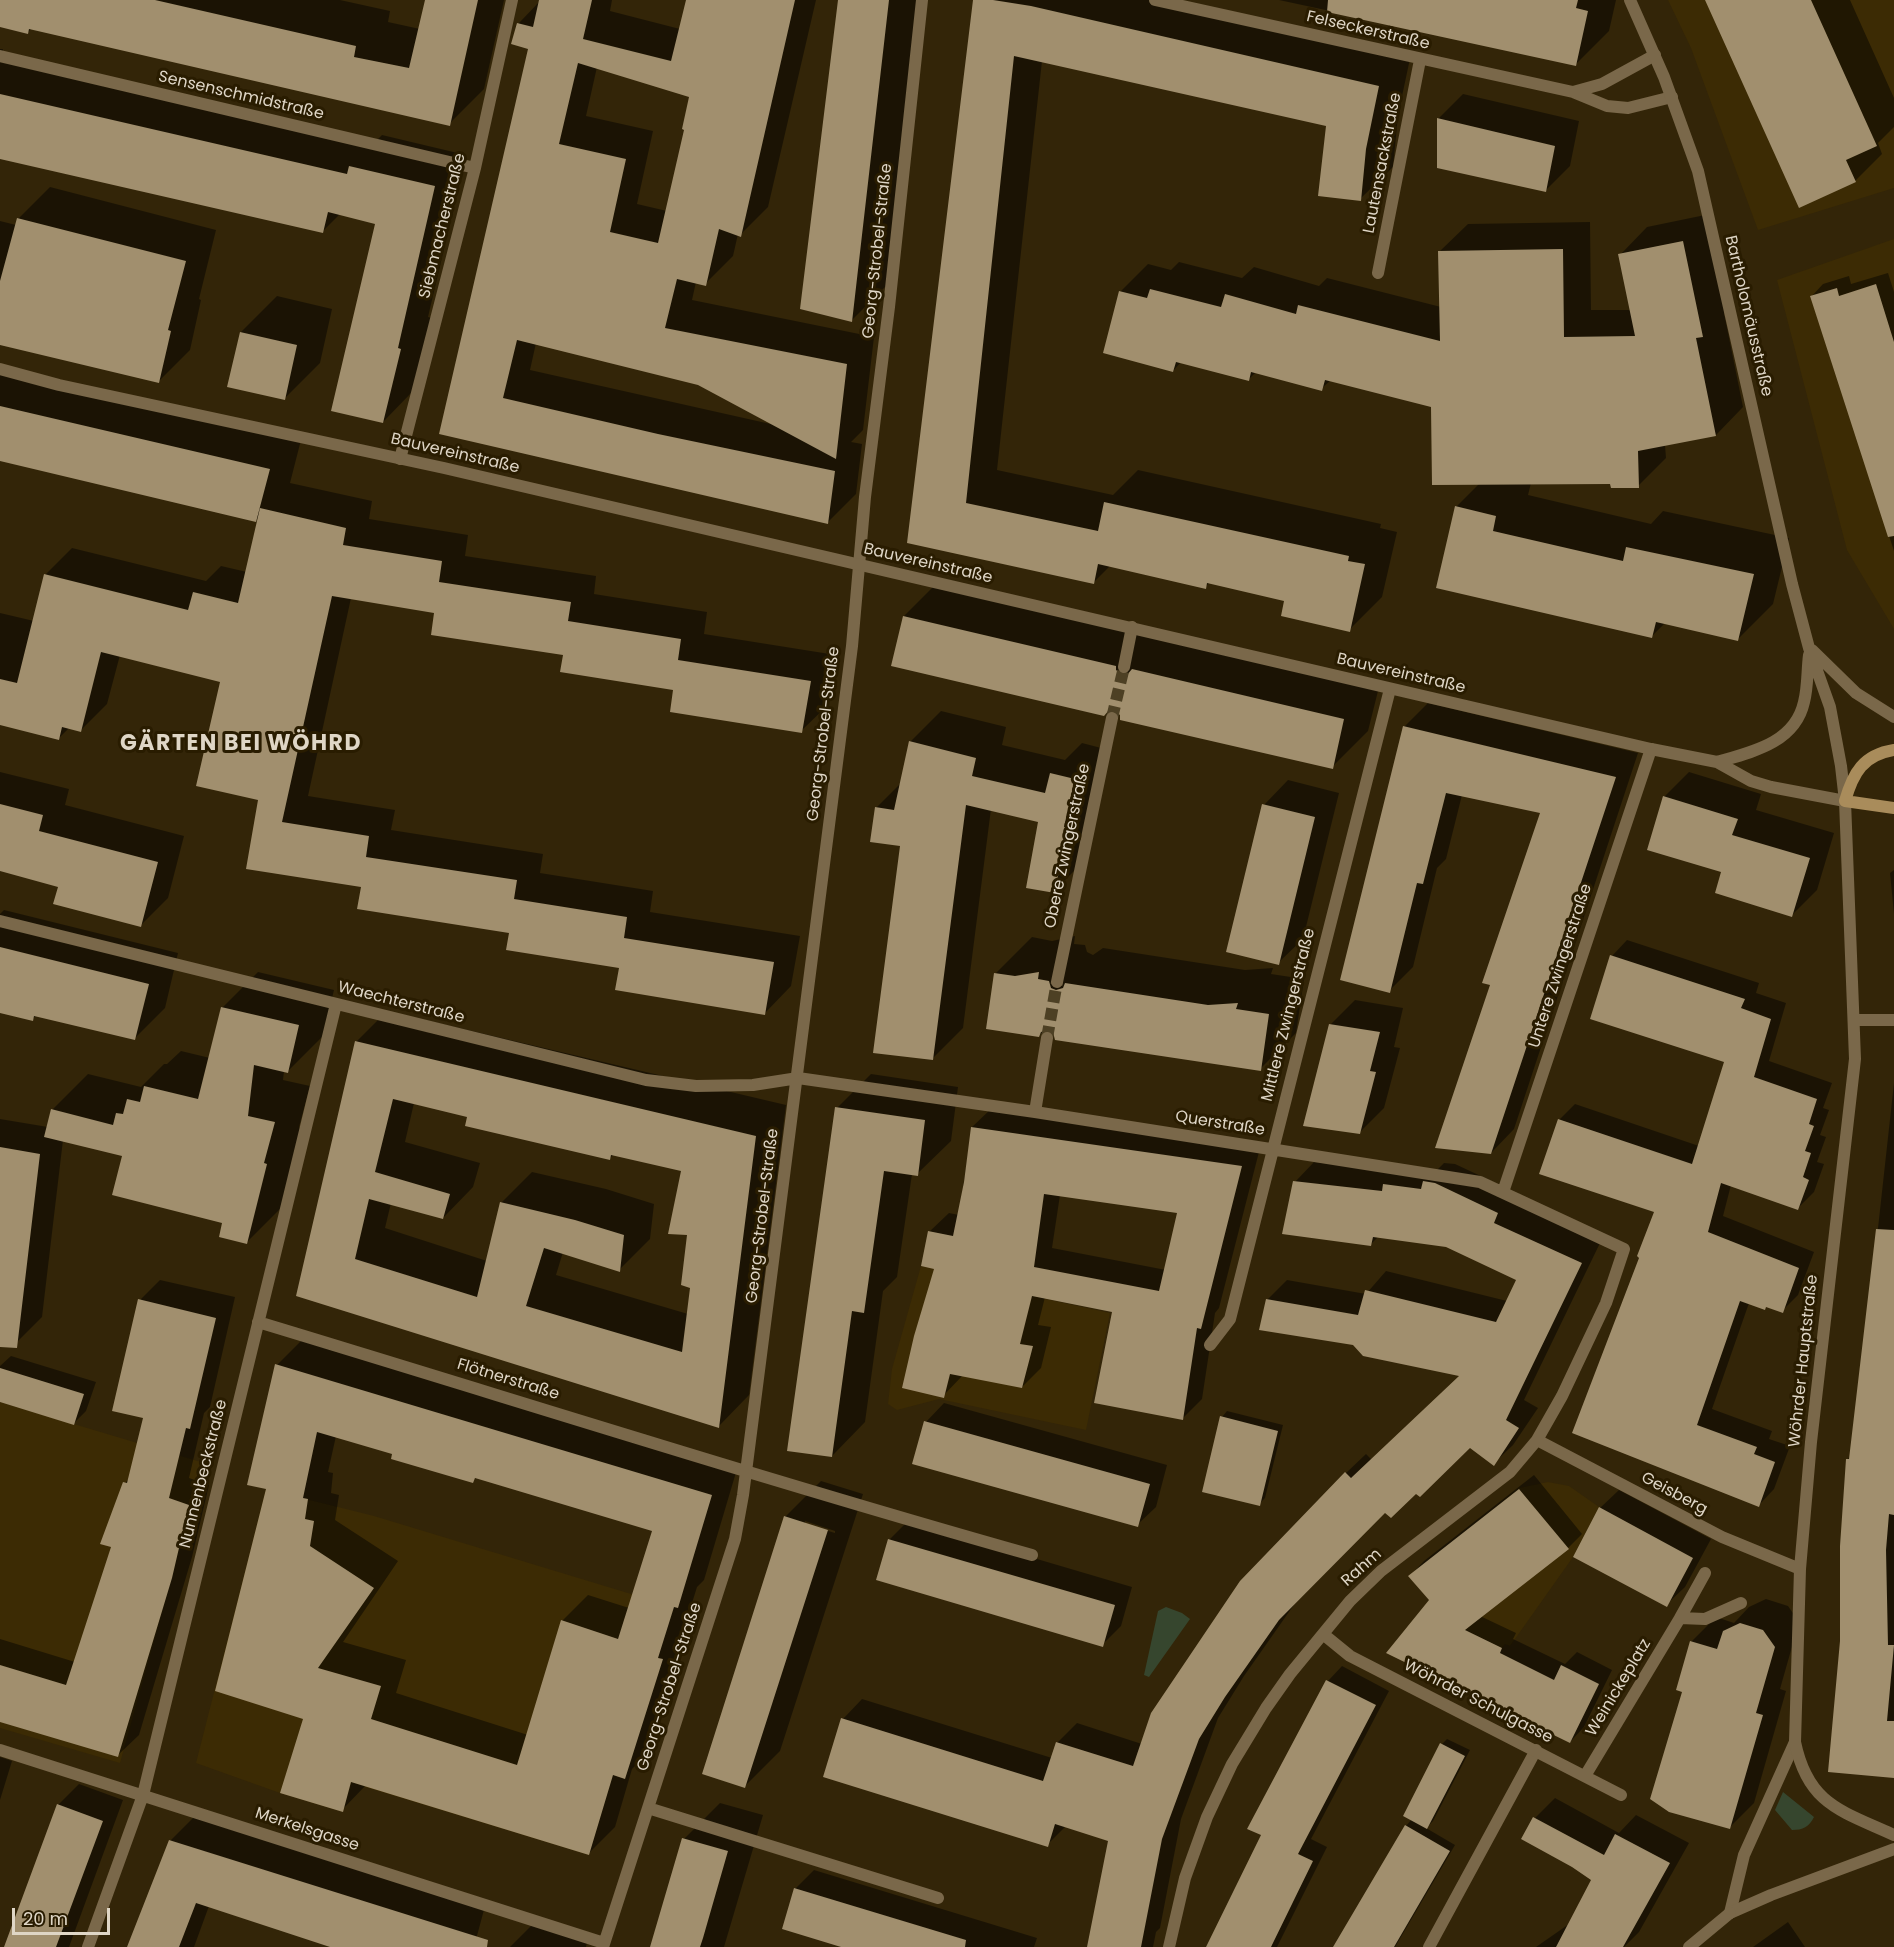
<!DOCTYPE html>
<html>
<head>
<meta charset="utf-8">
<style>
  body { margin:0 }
  #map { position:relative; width:1894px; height:1947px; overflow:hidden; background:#332508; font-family:Poppins,sans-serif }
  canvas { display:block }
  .scale { position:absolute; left:12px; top:1908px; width:98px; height:27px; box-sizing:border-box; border:3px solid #dfd6c6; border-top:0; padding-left:8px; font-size:18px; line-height:21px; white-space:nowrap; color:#dfd6c6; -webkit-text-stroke:4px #291c00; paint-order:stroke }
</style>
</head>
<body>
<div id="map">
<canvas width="1894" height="1947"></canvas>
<div class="scale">20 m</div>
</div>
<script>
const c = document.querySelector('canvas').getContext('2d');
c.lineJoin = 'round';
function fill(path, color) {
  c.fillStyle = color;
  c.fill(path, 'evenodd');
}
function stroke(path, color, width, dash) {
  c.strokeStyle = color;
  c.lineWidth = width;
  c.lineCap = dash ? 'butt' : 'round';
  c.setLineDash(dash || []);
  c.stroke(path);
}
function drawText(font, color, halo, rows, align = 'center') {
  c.font = font + ' Poppins,sans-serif';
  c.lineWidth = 6;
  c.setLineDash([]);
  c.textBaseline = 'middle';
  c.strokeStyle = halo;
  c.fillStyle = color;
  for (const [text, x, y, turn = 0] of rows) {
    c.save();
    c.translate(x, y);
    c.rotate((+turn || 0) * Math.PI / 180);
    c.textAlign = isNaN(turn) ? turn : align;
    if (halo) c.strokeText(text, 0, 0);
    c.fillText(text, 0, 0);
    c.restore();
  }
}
fill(new Path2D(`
  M1668 0H1894V188L1758 230 1691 48Z
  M1894 239V629L1847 550 1777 280Z
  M921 1266 1033 1290 1032 1296 1110 1313 1086 1430 939 1399 897 1410 888 1404 892 1369Z
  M0 1402 201 1462 174 1570 120 1763 0 1728Z
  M1548 1482 1569 1486 1599 1507 1573 1557 1510 1646 1505 1644 1502 1648 1451 1623 1463 1533 1519 1488Z
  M266 1489 374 1516 674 1607 658 1657 663 1659 625 1779 613 1775 589 1855 352 1783 343 1812 280 1793 196 1763Z`), '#3c2b04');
fill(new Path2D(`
  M1166 1607 1182 1613 1190 1619 1149 1677 1144 1675 1158 1611Z
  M1783 1792 1814 1817C1809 1827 1803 1830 1792 1830L1775 1810Z`), '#36462e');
fill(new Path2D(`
  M0 0H340L390 11 388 22 420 29 426 0H504L484 89 449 124 32 28 28 32 0 26Z
  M541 0H612L610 11 680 29 687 0H816L768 207 740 235 738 234 733 256 705 284 696 282 692 300 874 337 863 430 851 442 862 444 856 494 828 522 441 433 530 48 513 43 519 23ZM597 67 691 96 686 129 667 211 637 204 653 131 586 116ZM536 343 698 383 775 425 530 370Z
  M840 0H921L888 284 852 320Z
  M975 0H1176L1411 54 1398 115 1393 167 1360 199 1327 125 1042 61 997 470 1113 495 1138 470 1381 524 1380 528 1397 532 1382 597 1349 630 1286 600 1210 582 1205 587 1110 566 1093 583 908 542Z
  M1279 0H1616L1609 31 1576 64Z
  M1707 0H1850L1894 98V127L1878 143 1882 154 1855 181Z
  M0 49H3L2 56 375 142 382 135 466 155 428 317 432 318 414 390 383 422 377 223 341 213 322 232 0 157Z
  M1463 94 1579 121 1570 166 1545 191 1438 119Z
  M50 187 216 230 199 299 201 300 190 350 159 381 0 344V221L16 225 18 219Z
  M1710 214 1730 308 1724 313 1743 407 1716 435 1665 445 1666 458 1638 486 1612 483H1531L1528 495 1651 524 1663 511 1789 538 1773 604 1737 640 1665 623 1652 636 1456 507 1480 483 1432 406 1331 380 1321 389 1256 372 1248 380 1181 362 1173 371 1120 292 1148 264 1171 270 1179 262 1242 278 1254 267 1319 286 1327 278 1441 307 1440 251 1468 224 1590 222 1591 310H1631L1620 255 1647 227Z
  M1888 273 1894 292V551L1811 297 1823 284 1849 276 1851 284Z
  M277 296 332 309 320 363 284 399 241 332Z
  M0 366 302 436 290 483 372 501 369 519 468 535 465 556 596 576 594 594 707 612 704 634 836 655 828 705 801 731 436 612 351 598 308 796 395 810 391 830 543 854 540 873 653 891 650 912 800 936 791 986 765 1013 363 886 248 867 260 798 222 681 120 655 107 704 80 731 69 728 59 738 0 711V613L34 621 46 574 72 548 206 581 221 566 247 572 260 516 256 520 0 460Z
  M940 580 1380 683 1368 731 1332 767 1121 714 1115 709 904 616Z
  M1428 703 1638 753 1514 1129 1491 1153 1492 984 1542 812 1462 795 1446 859 1437 868 1413 967 1389 991 1404 727Z
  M941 711 1006 727 1002 745 1065 760 1082 743 1105 749 1085 860 1054 891 1040 821 991 809 963 1028 932 1059 902 845 876 808 901 783 910 742Z
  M0 772 69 789 65 805 184 836 168 898 141 925 60 885 0 870Z
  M1689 772 1761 794 1756 810 1834 833 1817 890 1792 915 1723 871 1664 797Z
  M1288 780 1339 793 1303 939 1278 963 1264 805Z
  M1894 870V914L1890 873Z
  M4 910 178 953 165 1008 134 1039 37 1015 32 1019 0 1011V914Z
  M1075 936 1074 944 1085 945 1087 952 1093 955 1103 948 1245 970 1273 968 1271 974 1304 979 1296 1033 1260 1069 1054 1031 1048 1028 1038 1036 996 973 1032 937 1052 941Z
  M1627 940 1759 983 1756 993 1786 1003 1769 1061 1832 1083 1823 1108 1829 1110 1820 1135 1826 1137 1817 1162 1824 1164 1814 1192 1798 1208 1731 1185 1723 1216 1814 1252 1798 1295 1782 1311 1767 1306 1749 1303 1712 1409 1772 1431 1769 1439 1790 1446 1774 1489 1759 1505 1574 1432 1641 1257 1656 1211 1559 1120 1575 1104 1699 1146 1726 1061 1612 956Z
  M258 972 334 990 323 1036 287 1072 284 1071 283 1080 310 1086 299 1127 302 1129 283 1206 247 1242 224 1222 124 1155 63 1140 42 1317 17 1342 0 1339V1119L48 1127 52 1110 88 1074 141 1087 164 1064H167L181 1051 210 1058 222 1008Z
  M1355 1000 1403 1008 1394 1047 1400 1048 1384 1108 1359 1133 1330 1025Z
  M387 1011 786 1105 749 1395 719 1426 297 1295 356 1042ZM414 1103 469 1116 609 1159 614 1154 682 1170 689 1234 691 1287 688 1314 556 1275 563 1252 619 1270 650 1239 654 1204 606 1189 532 1172 501 1203 487 1261 385 1228 391 1203 443 1218 473 1187 480 1163 405 1142Z
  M871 1074 958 1087 951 1141 917 1174H912L897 1277 883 1291 865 1422 832 1456 837 1108Z
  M1894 1083V1776L1842 1641 1847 1460 1851 1456 1863 1364Z
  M992 1108 1260 1148 1219 1308 1215 1313 1202 1399 1182 1419 1114 1311 1045 1297 1038 1325 1051 1327 1041 1368 1022 1387 963 1375 943 1396 936 1268 929 1232 949 1213 959 1215 972 1127ZM1060 1195 1179 1212 1166 1270 1052 1248Z
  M1314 1162 1398 1171 1437 1170 1444 1163 1455 1164 1517 1193 1600 1243 1524 1400 1538 1408 1513 1445 1493 1464 1470 1446 1416 1492 1385 1511 1298 1599 1244 1676 1218 1718 1181 1819 1160 1928 1156 1932 1153 1947H1088L1110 1840 1066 1826 1047 1845 843 1719 862 1699 1052 1758 1057 1743 1077 1723 1142 1744 1346 1473 1366 1454 1372 1460 1461 1375 1354 1344 1267 1300 1287 1280 1366 1294 1386 1271 1507 1301 1518 1279 1447 1245 1379 1236 1371 1244 1295 1182Z
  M160 1280 235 1297 210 1407 204 1413 189 1478 209 1485 192 1557 139 1735 118 1755 0 1721V1639L75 1662 113 1547 125 1483 130 1478 144 1417 140 1300Z
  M303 1339 737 1469 704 1580 697 1587 683 1632 688 1633 650 1751 632 1769 615 1827 589 1853 366 1785 342 1810 305 1718 267 1488 277 1365ZM336 1436 394 1452 472 1481 477 1477 654 1530 629 1608 588 1595 562 1621 528 1735 396 1693 406 1660 343 1642 398 1561 335 1520 339 1495 331 1493 333 1473 328 1472Z
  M11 1356 96 1382 86 1411 74 1423 0 1400V1366Z
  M944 1403 1167 1465 1156 1507 1137 1525 926 1422Z
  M1227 1411 1283 1425 1265 1498 1259 1504 1222 1417Z
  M1534 1475 1582 1534 1568 1548 1480 1616 1516 1633 1513 1639 1565 1664 1577 1652 1612 1670 1584 1727 1570 1742 1431 1600 1410 1576 1424 1561Z
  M821 1481 863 1494 780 1751 744 1787 785 1517ZM805 1521 835 1531V1533L805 1524Z
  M1619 1490 1711 1539 1685 1587 1666 1605 1600 1508Z
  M908 1521 1132 1587 1121 1626 1102 1645 889 1540Z
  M1766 1599 1788 1606 1799 1622 1780 1689 1786 1691 1754 1803 1729 1828 1683 1691 1691 1642 1716 1617 1734 1623 1749 1607Z
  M1342 1666 1389 1691 1311 1839 1327 1847 1277 1947H1207L1263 1835 1249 1828 1328 1681Z
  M1447 1739 1470 1750 1433 1821 1426 1828 1455 1845 1395 1947H1335L1406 1826 1412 1819 1442 1744Z
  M0 1757 12 1761 0 1800Z
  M79 1784 123 1800 69 1947H5L58 1805Z
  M1555 1798 1619 1833 1636 1815 1689 1843 1639 1932 1624 1947H1536L1569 1924 1593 1879 1535 1818Z
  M720 1803 763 1815 724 1947H652L684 1839Z
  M196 1815 485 1906 474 1947H336L209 1906 194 1947H128L170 1841Z
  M814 1870 1037 1938 1034 1947H846L795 1889Z
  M535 1922 588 1938 586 1947H510Z
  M1788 1922 1805 1947H1753Z`), '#0007');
fill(new Path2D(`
  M0 0H155L356 46 354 57 409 68 425 0H478L450 126 29 29 28 34 0 27Z
  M539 0H592L583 39 671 61 686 0H795L741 237 719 229 706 286 677 279 665 328 847 364 836 459 698 385 517 340 503 398 658 434 835 471 828 524 439 434 528 49 511 44 517 23 533 27ZM578 63 689 97 682 129 684 130 658 243 610 232 626 159 559 144Z
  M838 0H889L852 322 800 309Z
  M973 0H993L1031 6 1379 86 1366 149 1361 201 1318 196 1326 126 1014 56 966 503 1098 531 1104 502 1349 556 1348 561 1365 564 1350 632 1281 616 1284 601 1207 583 1206 589 1098 564 1094 584 907 543Z
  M1328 0H1578L1576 8 1588 11 1576 66 1327 12Z
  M1705 0H1811L1877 146 1846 160 1856 182 1799 208Z
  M0 94 347 174 349 166 435 186 398 348 401 349 383 423 331 411 375 224 328 212 323 233 0 159Z
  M1437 118 1555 146 1546 192 1437 168Z
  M17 218 186 261 168 330 171 331 159 383 0 345V281Z
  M1683 241 1703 337 1696 338 1716 436 1638 451 1639 488H1611L1610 484 1432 485 1431 407 1325 380 1322 391 1251 372 1249 381 1176 362 1173 372 1103 353 1119 291 1147 298 1150 289 1221 307 1225 294 1296 314 1298 305 1440 341 1438 251 1563 249 1564 337 1635 336 1618 254Z
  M1876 284 1894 342V536L1888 537 1810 296 1837 288 1839 296Z
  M240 332 297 345 285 400 227 387Z
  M0 406 270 469 256 522 0 461Z
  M1455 506 1496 516 1493 531 1623 561 1626 547 1754 574 1738 641 1656 622 1652 638 1436 588Z
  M260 508 346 528 343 545 442 561 439 582 571 602 568 621 681 639 678 660 811 681 802 733 670 712 673 690 560 672 563 655 431 635 434 613 332 596 282 822 369 836 366 857 517 880 514 899 627 917 624 938 774 962 765 1015 615 990 619 968 506 950 509 933 357 909 361 887 246 869 258 800 196 786 220 682 101 652 81 732 62 727 59 740 0 725V679L17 683 44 574 188 610 193 592 238 603Z
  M903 616 1116 666V670L1122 675H1127L1132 669 1344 719 1333 769 1120 720V715L1114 710H1109L1104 716 891 666Z
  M1403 726 1616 777 1491 1154 1435 1148 1490 985 1482 983 1540 813 1446 793 1423 884 1417 883 1390 993 1340 980Z
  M909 741 976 758 972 776 1045 793 1050 773 1075 779 1064 827H1067L1055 893 1026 888 1038 822 966 805 933 1060 873 1053 900 846 870 842 875 807 894 810Z
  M1663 796 1738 819 1732 835 1810 858 1792 917 1715 893 1721 872 1647 850Z
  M0 804 43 815 39 831 158 862 141 927 53 904 58 887 0 871Z
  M1262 804 1315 817 1279 965 1226 952Z
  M0 947 149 984 135 1040 34 1016 33 1021 0 1013Z
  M1610 955 1745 999 1741 1008 1771 1019 1754 1077 1817 1099 1809 1124 1814 1126 1805 1151 1811 1153 1803 1177 1809 1180 1798 1210 1721 1183 1708 1232 1799 1268 1783 1313 1766 1307 1765 1310 1740 1301 1697 1425 1757 1447 1754 1454 1775 1462 1759 1507 1572 1433 1639 1258 1637 1256 1654 1212 1539 1174 1558 1119 1692 1164 1724 1062 1590 1019Z
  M1039 972 1038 979 1049 981 1051 988 1056 990 1063 988 1065 983 1208 1005 1238 1003 1236 1009 1269 1014 1261 1071 1055 1040 1053 1032 1048 1030 1041 1032 1039 1037 986 1029 994 973 1015 976Z
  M221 1007 299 1025 288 1073 254 1065 248 1116 275 1122 264 1163 267 1164 247 1244 219 1237 222 1223 112 1195 122 1156 44 1137 51 1109 113 1125 116 1113 123 1114 127 1099 140 1102 144 1086 198 1099Z
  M1329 1024 1380 1032 1370 1071 1376 1072 1360 1134 1303 1126Z
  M355 1041 756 1136 719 1428 296 1296ZM393 1099 467 1117 465 1126 610 1160 611 1155 681 1171 668 1234 687 1235 681 1285 690 1288 682 1352 526 1306 544 1248 620 1272 624 1235 575 1220 500 1202 477 1297 355 1259 369 1199 443 1219 450 1194 375 1172Z
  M835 1107 925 1120 918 1176 884 1171 864 1313 852 1311 832 1457 787 1451Z
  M971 1127 1242 1166 1201 1329 1197 1328 1183 1420 1094 1403 1112 1312 1032 1296 1020 1344 1033 1346 1022 1388 950 1374 944 1398 902 1388 914 1336 934 1269 921 1266 928 1231 953 1236 964 1182ZM1044 1194 1177 1213 1159 1291 1034 1267Z
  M0 1147 40 1154 17 1348 0 1347Z
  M1293 1181 1382 1191 1383 1184 1421 1189 1423 1181 1435 1183 1498 1213 1494 1223 1582 1263 1506 1420 1519 1428 1494 1466 1470 1448 1420 1497 1416 1494 1391 1518 1385 1513 1279 1620 1225 1697 1199 1739 1162 1839 1141 1947H1087L1108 1841 1055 1824 1048 1847 823 1777 841 1718 1043 1781 1056 1742 1133 1766 1151 1713 1240 1581 1345 1472 1351 1478 1459 1376 1363 1356 1353 1345 1259 1330 1266 1299 1358 1315 1365 1290 1496 1322 1516 1280 1446 1247 1373 1237 1371 1246 1282 1234Z
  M1876 1229 1894 1230V1515L1889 1514 1886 1550 1888 1645H1894L1887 1721H1894V1778L1828 1772 1840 1641V1546L1846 1459H1849Z
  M138 1299 216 1318 190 1429 186 1428 169 1498 189 1505 172 1578 118 1757 0 1722V1665L66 1685 111 1547 100 1544 123 1482 127 1483 143 1418 112 1411Z
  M275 1364 712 1495 678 1608 674 1607 658 1658 663 1659 625 1779 613 1775 589 1855 351 1782 343 1812 280 1793 303 1719 215 1691 266 1489 247 1485ZM317 1432 392 1454 391 1459 473 1483 475 1478 652 1531 618 1639 561 1620 517 1765 371 1719 381 1686 318 1668 374 1588 310 1546 314 1521 305 1519 308 1499 303 1498Z
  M0 1368 84 1394 74 1425 0 1402Z
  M1220 1416 1278 1431 1260 1506 1202 1492Z
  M924 1421 1150 1484 1138 1527 912 1464Z
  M1519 1489 1569 1549 1465 1630 1502 1648 1500 1653 1554 1680 1561 1665 1599 1684 1570 1743 1386 1653 1429 1600 1408 1576Z
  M1599 1507 1693 1558 1667 1607 1573 1557Z
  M784 1516 828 1530 745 1788 702 1774Z
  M888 1539 1115 1605 1103 1647 876 1580Z
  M1740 1623 1763 1630 1775 1647 1756 1713 1763 1715 1730 1829 1669 1812 1650 1799 1682 1692 1676 1690 1690 1641 1717 1649 1723 1631Z
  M1326 1680 1376 1705 1298 1854 1313 1861 1271 1947H1206L1261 1835 1247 1829Z
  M1440 1743 1465 1756 1427 1829 1403 1816Z
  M57 1804 103 1821 56 1947H4Z
  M1533 1817 1604 1855 1615 1834 1670 1863 1623 1947H1556L1591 1880 1572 1867 1521 1839Z
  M1405 1825 1450 1851 1394 1947H1333Z
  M682 1838 728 1851 703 1938 700 1947H650Z
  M169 1840 488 1940 487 1947H330L196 1903 179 1947H127Z
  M794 1888 966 1940 965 1947H841L782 1929Z`), '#a18f6e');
stroke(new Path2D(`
  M1112 718 1124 667
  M1047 1038 1057 982`), '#4d4024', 12, [12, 6]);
stroke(new Path2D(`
  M1730 1913 1744 1855 1795 1742
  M1429 1947 1536 1750`), '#7a684a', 12);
stroke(new Path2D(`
  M1730 1913 1771 1895 1894 1849`), '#7a684a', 12);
stroke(new Path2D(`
  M1155 0 1573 92 1607 106 1628 108 1672 97
  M0 56 475 168
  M1573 92 1602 84 1655 55
  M1378 273 1420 60
  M400 459 475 168 512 0
  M1124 667 1132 627
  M1845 801 1855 1059 1811 1442 1800 1569 1795 1742C1808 1805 1842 1811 1894 1835
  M0 921 646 1080 696 1086 753 1085 798 1078 1035 1112 1480 1182 1624 1249 1606 1303 1562 1396 1537 1440 1510 1472 1381 1571 1350 1601 1290 1674 1266 1708 1232 1764 1207 1817 1185 1878 1169 1947
  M1057 982 1112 718
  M1854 1020H1894
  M1035 1112 1047 1038
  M1503 1192 1651 749
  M258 1322C516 1400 773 1482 1032 1555
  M1210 1345 1230 1319 1390 689
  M1537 1440 1722 1537 1800 1569
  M1680 1618 1705 1573
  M1323 1634 1350 1656 1621 1795
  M0 1750 604 1943
  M1585 1776 1680 1618 1705 1619 1741 1603
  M648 1808 938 1898
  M88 1947 143 1795 336 1004
  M603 1947 735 1539 743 1495 852 646 865 497 889 307 922 0
  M1689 1947 1730 1913`), '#7a684a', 12);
stroke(new Path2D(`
  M0 369 59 385 444 468 1651 749 1717 762 1751 781 1771 787 1845 801 1841 766 1830 707 1809 648 1792 584 1698 171 1664 77 1630 0
  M1812 650 1856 693 1894 717
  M1717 762C1752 752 1795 743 1804 702 1808 687 1807 670 1809 655`), '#7a684a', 12);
stroke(new Path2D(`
  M1894 750C1863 755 1853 773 1845 801L1894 808`), '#a98c5b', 12);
drawText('16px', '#dfd6c6', '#291c00', [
  ["Felseckerstraße",1368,31,13],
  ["Sensenschmidstraße",241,96,13],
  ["Lautensackstraße",1383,163,-79],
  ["Siebmacherstraße",443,226,-76],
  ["Georg-Strobel-Straße",878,251,-84],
  ["Bartholomäusstraße",1748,316,77],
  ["Bauvereinstraße",455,454,13],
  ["Bauvereinstraße",928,564,13],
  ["Bauvereinstraße",1401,674,13],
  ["Georg-Strobel-Straße",824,734,-83],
  ["Obere Zwingerstraße",1068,846,-78],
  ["Untere Zwingerstraße",1561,966,-72],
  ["Waechterstraße",401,1003,14],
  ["Mittlere Zwingerstraße",1289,1015,-76],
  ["Querstraße",1220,1124,9],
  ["Georg-Strobel-Straße",763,1216,-83],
  ["Wöhrder Hauptstraße",1804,1361,-84],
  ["Flötnerstraße",508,1380,17],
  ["Nunnenbeckstraße",204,1474,-76],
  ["Geisberg",1674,1494,28],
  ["Rahm",1362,1568,-42],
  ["Georg-Strobel-Straße",670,1687,-72],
  ["Weinickeplatz",1619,1688,-59],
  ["Wöhrder Schulgasse",1478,1702,27],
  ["Merkelsgasse",307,1830,18]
]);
c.letterSpacing = '1.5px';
drawText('bold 22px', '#dfd6c6', '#291c00', [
  ["GÄRTEN BEI WÖHRD",241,744]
]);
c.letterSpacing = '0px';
</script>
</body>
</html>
